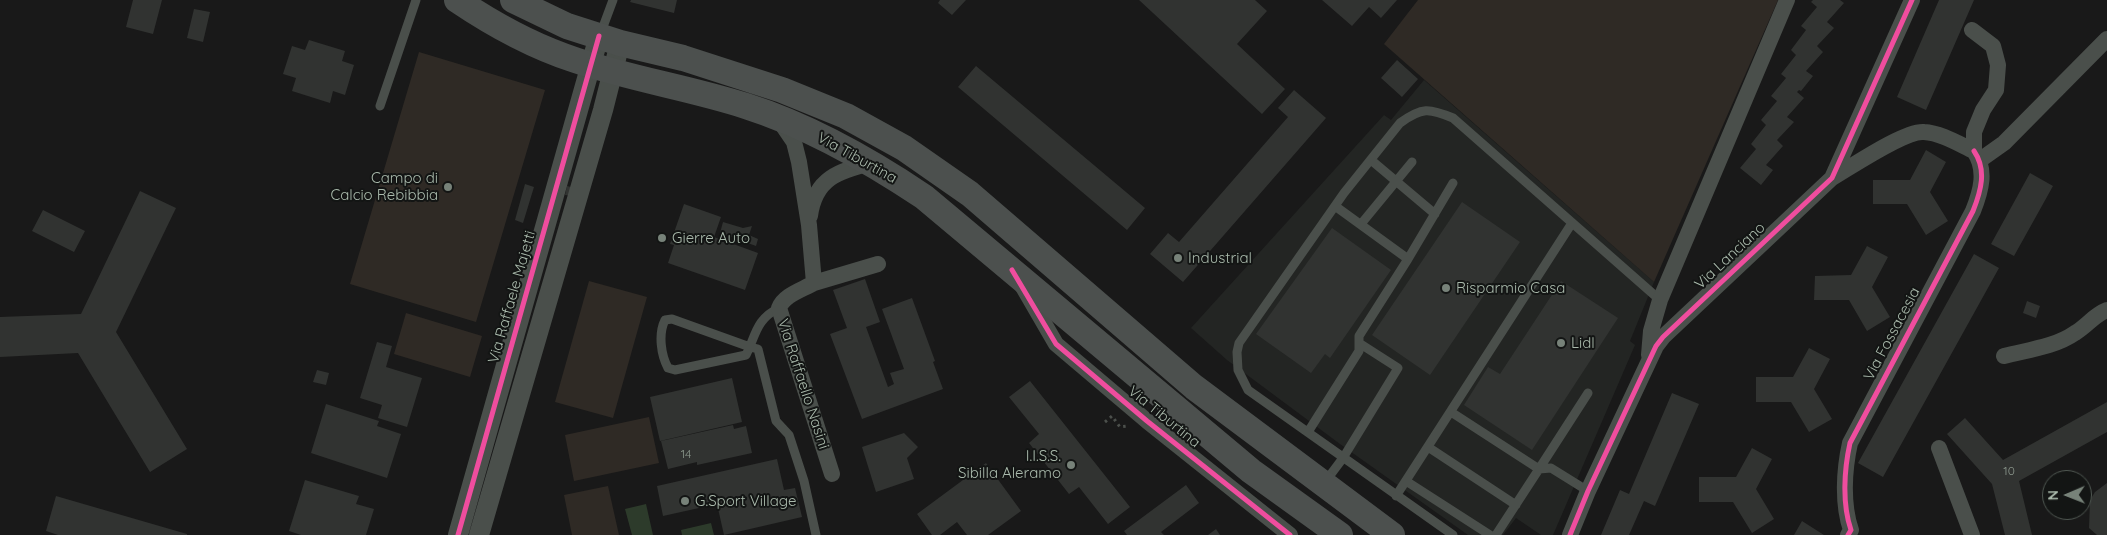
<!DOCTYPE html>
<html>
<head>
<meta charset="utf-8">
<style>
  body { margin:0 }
  #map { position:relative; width:2107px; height:535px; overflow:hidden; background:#191919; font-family:Quicksand,sans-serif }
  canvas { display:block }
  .north { position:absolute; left:2042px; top:470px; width:50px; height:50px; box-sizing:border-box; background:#131514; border:1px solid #4f5751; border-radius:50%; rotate:269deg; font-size:14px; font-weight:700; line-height:20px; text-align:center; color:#aabaac }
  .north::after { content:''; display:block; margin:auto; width:18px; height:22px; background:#778279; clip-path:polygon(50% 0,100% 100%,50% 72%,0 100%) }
</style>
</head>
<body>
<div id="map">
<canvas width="2107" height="535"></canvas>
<div class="north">N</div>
</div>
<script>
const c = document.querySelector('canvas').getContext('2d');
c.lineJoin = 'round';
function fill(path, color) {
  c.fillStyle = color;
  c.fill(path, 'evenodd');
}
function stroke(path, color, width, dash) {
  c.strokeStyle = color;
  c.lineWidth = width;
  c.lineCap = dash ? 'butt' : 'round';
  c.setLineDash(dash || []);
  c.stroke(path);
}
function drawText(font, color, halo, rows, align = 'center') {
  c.font = font + ' Quicksand,sans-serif';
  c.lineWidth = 4;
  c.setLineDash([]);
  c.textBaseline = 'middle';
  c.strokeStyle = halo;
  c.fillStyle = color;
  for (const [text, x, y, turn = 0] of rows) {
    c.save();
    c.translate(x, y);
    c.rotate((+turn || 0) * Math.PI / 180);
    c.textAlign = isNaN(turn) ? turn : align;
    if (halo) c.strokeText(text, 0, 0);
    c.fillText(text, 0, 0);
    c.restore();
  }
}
fill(new Path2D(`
  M1424 80 1654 282 1630 341 1635 345 1553 535H1541L1516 518 1503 535H1468L1340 444 1227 360 1191 328 1384 115 1391 120Z`), '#232523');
fill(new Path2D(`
  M1418 0H1778L1654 282 1384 44Z
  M419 52 545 90 476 322 350 284Z
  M589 281 647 297 613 418 555 402Z
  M406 313 482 336 470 377 394 354Z
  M649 417 659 463 574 481 565 435Z
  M608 486 619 535H572L564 495Z`), '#2f2a25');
fill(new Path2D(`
  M646 504 653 535H632L625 509Z
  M711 523 714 535H682L681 530Z`), '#2d3b2b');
fill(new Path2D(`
  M133 0H162L153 34 126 27Z
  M631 0H677L674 13 630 2Z
  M940 0H966L952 15 938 3Z
  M1139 0H1255L1267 11 1237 44 1285 89 1262 114Z
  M1322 0H1397L1381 18 1369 7 1352 26Z
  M1813 0H1840L1844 3 1827 22 1834 28 1817 46 1823 52 1806 71 1813 76 1801 91 1799 90 1797 92 1804 98 1787 117 1794 122 1777 140 1783 146 1766 165 1773 170 1761 185 1740 168 1756 149 1751 144 1766 125 1761 120 1777 101 1771 96 1786 78 1781 74 1796 55 1791 50 1806 30 1801 26 1817 7 1811 2Z
  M1939 0H1974L1926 110 1897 97Z
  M194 9 210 12 203 42 187 38Z
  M309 40 345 51 342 61 354 65 345 95 333 91 330 103 292 91 296 78 283 74 292 46 305 50Z
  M1397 60 1418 79 1402 97 1381 78Z
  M976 66 1145 208 1127 230 958 87Z
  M1294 90 1326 118 1183 282 1150 254 1168 233 1179 242 1288 117 1278 108Z
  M1926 150 1946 162 1930 192 1948 221 1926 235 1907 204H1873V180H1910Z
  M2030 173 2053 186 2014 256 1991 244Z
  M525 184 534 187 523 223 515 220Z
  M567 186 575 188 573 196 565 195Z
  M140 191 176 208 116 332 187 449 150 472 78 353 0 357V317L81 314Z
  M1462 202 1520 242 1430 375 1372 335Z
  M684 204 721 217 714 237 758 253 745 290 668 263 674 245 670 244Z
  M43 210 85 231 74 252 32 231Z
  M723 222 743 228 752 226 749 235 758 239 756 246 720 233Z
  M1332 228 1391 270 1330 358 1325 354 1311 373 1256 334Z
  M1867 246 1888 257 1872 287 1890 317 1867 331 1849 300H1814L1815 276 1851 275Z
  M1974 254 1999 268 1883 477 1858 463Z
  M865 279 880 322 866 327 888 387 894 384 890 373 904 369 882 309 912 298 935 361 933 362 943 389 862 419 830 334 847 328 833 290Z
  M1561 281 1618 318 1532 450 1464 405 1488 367 1500 374Z
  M2027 301 2040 306 2036 318 2023 313Z
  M377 342 392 346 386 367 422 378 407 427 378 418 382 405 360 398Z
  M1809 348 1830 359 1814 389 1832 419 1809 432 1791 402H1756V377H1793Z
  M317 370 329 373 326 385 313 382Z
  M732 378 742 422 660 441 650 397Z
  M1030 381 1130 507 1108 524 1079 487 1069 494 1029 443 1039 434 1009 397Z
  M1672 393 1699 404 1655 506 1644 501 1629 535H1601L1620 490 1629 494Z
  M2107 402V432L2019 481 2032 535H2005L1992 484 1947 434 1965 418 2003 460Z
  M326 404 379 421 377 426 401 434 387 478 311 453Z
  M733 425 734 429 746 426 752 453 697 465V462L668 469 661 441Z
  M904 433 918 447 907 458 914 479 876 492 862 447Z
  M1752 448 1772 459 1756 489 1774 519 1752 533 1733 502H1699V477H1736Z
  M777 459 784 490 795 488 802 517 724 535 717 504 663 516 657 486Z
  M986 463 1021 511 988 535H967L957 522 940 535H932L917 514Z
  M305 480 359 496 356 504 374 509 366 535H301L289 531Z
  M2107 483V535H2097L2089 528 2090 500 2095 492Z
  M1186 485 1199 503 1161 532 1164 535H1127L1124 531Z
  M56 496 187 534V535H58L46 531Z
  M1802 521 1824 535H1794Z
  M1216 529 1220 535H1208Z`), '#313331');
stroke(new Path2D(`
  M1105 422 1112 416 1120 427 1128 426`), '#4c504c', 3, [2.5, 4]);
stroke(new Path2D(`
  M600 35 613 0
  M380 106 416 0
  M1371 160 1435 214
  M1335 206 1408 259 1453 183
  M1361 224 1412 162
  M779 308C756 319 756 335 746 355L675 370 668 368C661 355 658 334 665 320L672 319 750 347 758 349 776 421 789 435 804 481 816 535
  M1451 412 1539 469 1496 535
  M1308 432 1359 351V336L1408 259
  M1428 447 1516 505
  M1539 469 1588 393
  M1539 469 1551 468 1588 491
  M1406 481 1490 535
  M1325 482 1343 458 1398 368 1359 343
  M1396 496 1572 223
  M1453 535 1248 390 1238 370 1237 352 1239 343 1344 193 1400 123C1422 107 1429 108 1453 118L1660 300`), '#4a4f4b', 9);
stroke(new Path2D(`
  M1972 30 1993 46 1998 65 1996 90 1983 110 1974 132V151
  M779 120 794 142 799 162 809 225 814 283 878 264
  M1980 160 2004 143 2107 39
  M1832 178C1851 167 1905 130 1924 132 1941 133 1959 144 1974 151
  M810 216C815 178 839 171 871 163
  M814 283C802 290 784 295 779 308L832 474
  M1023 287 1056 344 1147 421 1290 535
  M1649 355 1651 331 1660 300 1787 0
  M2004 356C2027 350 2055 347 2075 333 2087 326 2094 315 2107 310
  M1939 448 1972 535
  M1570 535 1588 491 1656 346 1663 337 1832 178 1912 0
  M1848 535 1851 530C1842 504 1844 470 1850 443L1973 211C1981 191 1987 170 1974 151`), '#4a4f4b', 16);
stroke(new Path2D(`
  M458 535 599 36
  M479 535 603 110 620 43`), '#4a4f4b', 20);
stroke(new Path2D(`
  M457 0C494 25 532 46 575 60 631 79 690 88 746 106 809 126 869 160 924 197L1251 471 1340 535
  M513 0 567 26 620 43 683 58 782 90 846 116 904 148 970 194 1194 387 1392 535`), '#4c504e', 26);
stroke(new Path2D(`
  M1012 270 1056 344 1147 421 1290 535
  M458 535 599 36
  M1570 535 1588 491 1656 346 1663 337 1832 178 1912 0
  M1848 535 1851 530C1842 504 1844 470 1850 443L1973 211C1981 191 1987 170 1974 151`), '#ef4d9e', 5);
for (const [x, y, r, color] of [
  [448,187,5,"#778279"],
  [662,238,5,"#778279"],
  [1178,258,5,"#778279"],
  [1446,288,5,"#778279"],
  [1561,343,5,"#778279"],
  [1071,465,5,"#778279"],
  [685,501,5,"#778279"]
]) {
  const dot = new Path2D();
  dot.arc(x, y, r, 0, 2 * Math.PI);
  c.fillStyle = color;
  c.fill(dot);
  stroke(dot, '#131514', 2);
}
drawText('12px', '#8c988d', null, [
  ["14",686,454],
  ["10",2009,471]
]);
drawText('15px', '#aabaac', '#131514', [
  ["Via Tiburtina",857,158,29],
  ["Via Lanciano",1730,256,-43],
  ["Via Raffaele Majetti",512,297,-74],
  ["Via Fossacesia",1892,334,-62],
  ["Via Raffaello Nasini",803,384,72],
  ["Via Tiburtina",1164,417,39]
]);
drawText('15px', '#aabaac', '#131514', [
  ["Campo di",438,178,"right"],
  ["Calcio Rebibbia",438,195,"right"],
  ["Gierre Auto",672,238],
  ["Industrial",1188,258],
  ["Risparmio Casa",1456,288],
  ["Lidl",1571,343],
  ["I.I.S.S.",1061,456,"right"],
  ["Sibilla Aleramo",1061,473,"right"],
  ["G.Sport Village",695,501]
], 'left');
</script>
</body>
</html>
